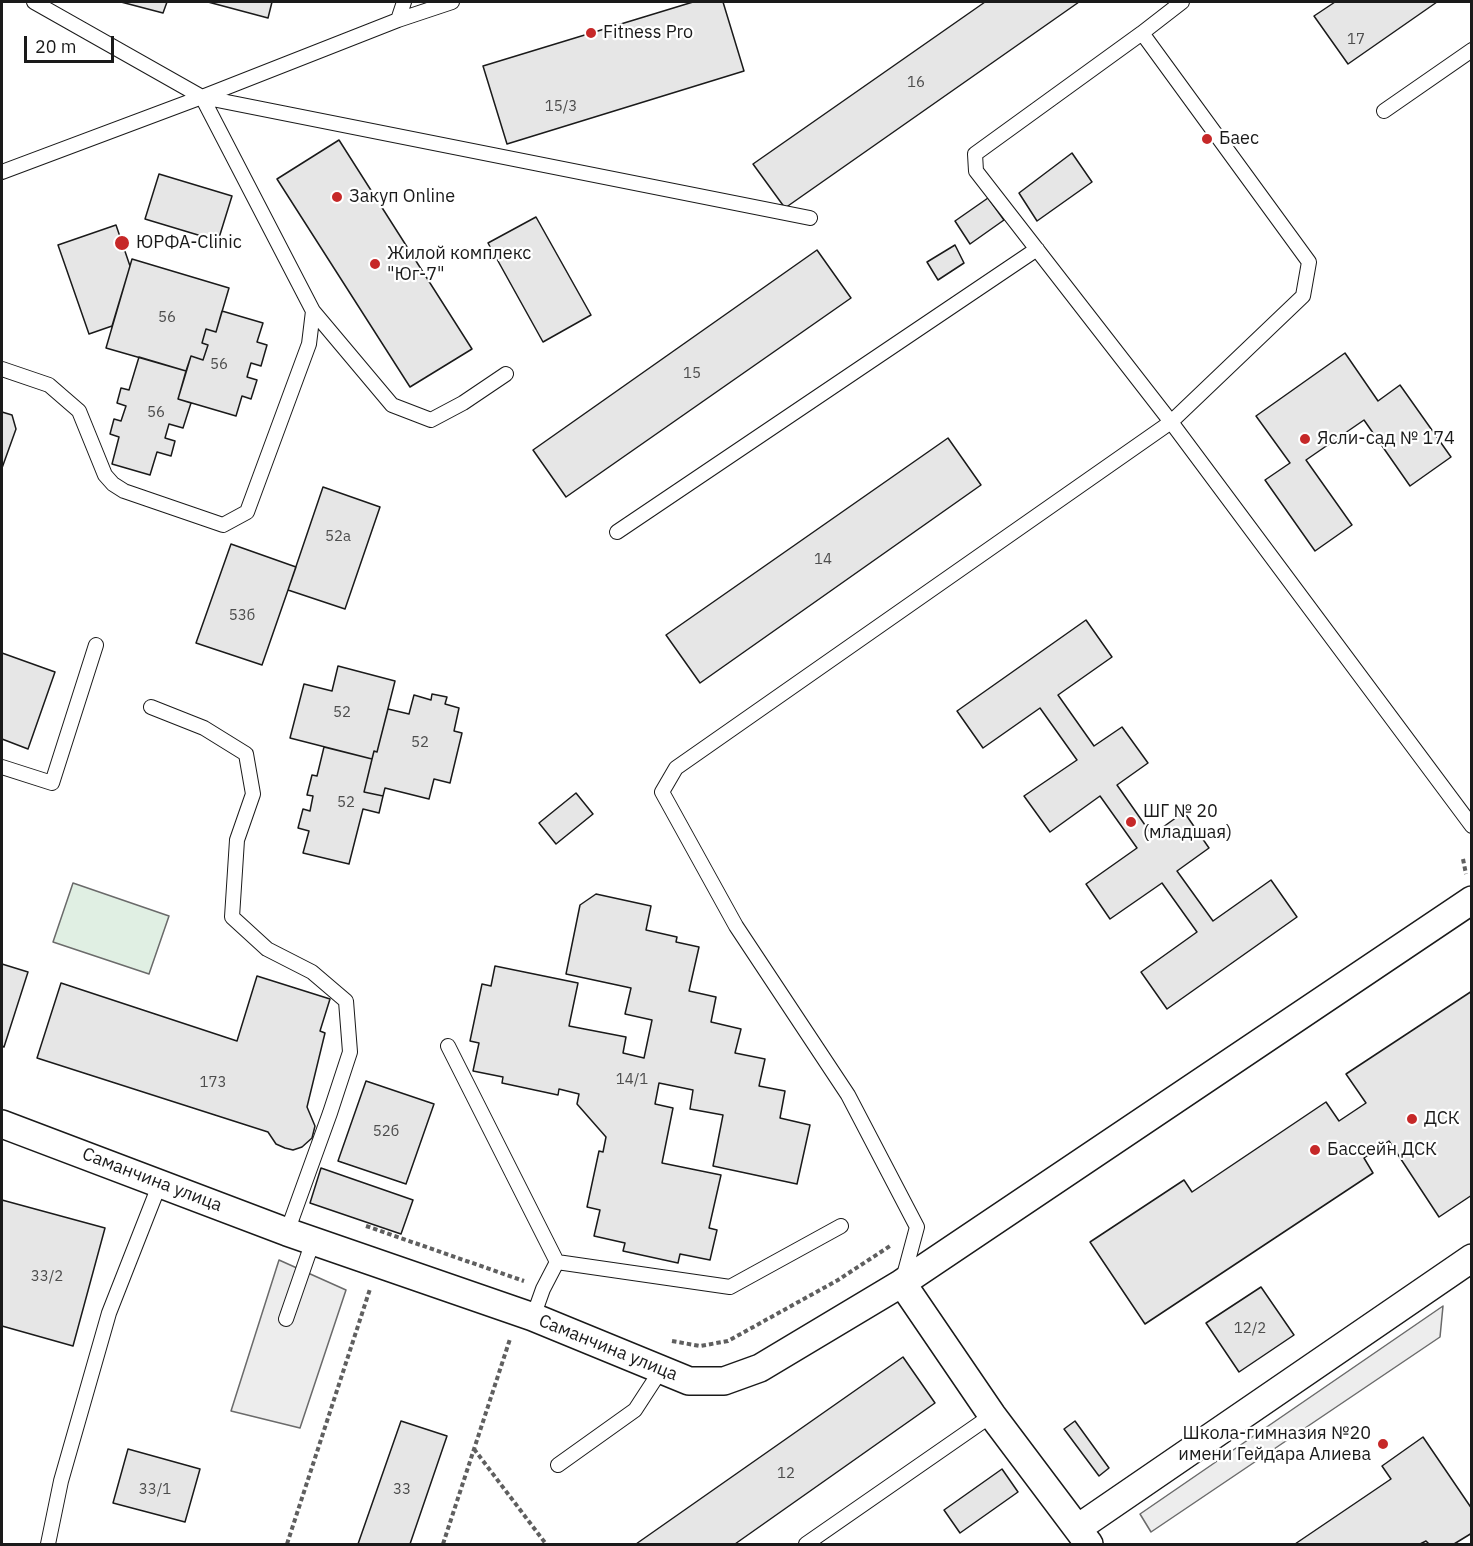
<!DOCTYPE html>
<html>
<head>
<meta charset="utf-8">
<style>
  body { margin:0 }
  #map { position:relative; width:1473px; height:1546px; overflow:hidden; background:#fff; font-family:"IBM Plex Sans",sans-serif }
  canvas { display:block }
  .frame { position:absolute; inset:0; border:3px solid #1a1a1a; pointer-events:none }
  .scale { position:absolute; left:24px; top:36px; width:90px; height:27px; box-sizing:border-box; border:3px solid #1a1a1a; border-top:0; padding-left:8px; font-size:18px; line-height:21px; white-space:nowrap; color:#1a1a1a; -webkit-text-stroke:4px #fff; paint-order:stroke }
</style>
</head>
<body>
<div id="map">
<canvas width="1473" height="1546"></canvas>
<div class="frame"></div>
<div class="scale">20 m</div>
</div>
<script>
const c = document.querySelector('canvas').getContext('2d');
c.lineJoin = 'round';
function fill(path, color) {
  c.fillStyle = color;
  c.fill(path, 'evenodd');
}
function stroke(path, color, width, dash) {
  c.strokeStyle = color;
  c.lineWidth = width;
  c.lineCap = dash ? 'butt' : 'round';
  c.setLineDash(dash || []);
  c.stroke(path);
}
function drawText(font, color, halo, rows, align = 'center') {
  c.font = font + ' "IBM Plex Sans",sans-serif';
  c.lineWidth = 4.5;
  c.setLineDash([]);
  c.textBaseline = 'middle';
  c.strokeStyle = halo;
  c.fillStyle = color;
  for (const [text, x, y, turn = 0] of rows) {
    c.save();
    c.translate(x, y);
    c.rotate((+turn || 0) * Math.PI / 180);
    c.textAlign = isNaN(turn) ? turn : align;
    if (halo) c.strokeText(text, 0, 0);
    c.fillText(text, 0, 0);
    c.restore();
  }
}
const green = new Path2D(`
  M73 883 169 916 149 974 53 942Z`);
fill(green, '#e0efe3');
stroke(green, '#6a6a6a', 1.5);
const parking = new Path2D(`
  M279 1260 346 1290 300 1428 231 1411Z
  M1443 1306 1440 1337 1151 1532 1140 1514Z`);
fill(parking, '#ededed');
stroke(parking, '#6a6a6a', 1.5);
const building = new Path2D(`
  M121 2H167L163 13Z
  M208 2H272L268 18Z
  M693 2H723L744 71 507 144 483 66Z
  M985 2H1079L785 208 753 164Z
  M1335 2H1437L1348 64 1314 16Z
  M339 140 472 349 410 387 277 179Z
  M1072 153 1092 182 1037 221 1019 193Z
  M159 174 232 196 218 241 145 219Z
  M988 198 1004 220 970 244 955 221Z
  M536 217 591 315 543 342 488 243Z
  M116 225 130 266 112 326 89 334 58 245Z
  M955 245 964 263 938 280 927 262Z
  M817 250 851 298 566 497 533 450Z
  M132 259 229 288 216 332 206 329 202 343 208 345 203 360 191 356 186 371 106 348Z
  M222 311 263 323 257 342 267 345 261 366 251 363 247 377 257 380 251 399 242 396 236 416 178 399 191 356 203 360 208 345 202 343 206 329 216 332Z
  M1345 353 1378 401 1400 385 1451 457 1410 486 1364 420 1306 460 1352 525 1315 551 1265 480 1290 463 1256 416Z
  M139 357 186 371 178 399 191 403 183 428 169 424 165 438 175 441 171 456 157 452 150 475 112 464 119 437 110 434 114 419 121 421 126 406 117 403 121 388 129 390Z
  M2 412 12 415 16 429 2 468Z
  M948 438 981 485 700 683 666 635Z
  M323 487 380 507 345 609 288 590Z
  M231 544 296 567 262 665 196 643Z
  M1086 620 1112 657 1058 695 1094 746 1122 727 1148 763 1117 785 1152 835 1184 812 1209 848 1177 871 1213 921 1271 880 1297 917 1167 1009 1141 972 1197 932 1162 883 1110 919 1086 884 1137 848 1100 796 1050 832 1024 796 1077 760 1040 708 983 748 957 711Z
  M2 653 55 672 28 749 2 739Z
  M338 666 395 681 377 752 374 751 372 759 290 738 304 684 332 691Z
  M432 694 447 697 445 704 459 708 454 731 462 733 450 783 434 779 429 799 385 788 383 796 364 792 374 751 377 752 388 709 409 714 414 695 431 700Z
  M324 747 372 759 364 792 383 796 379 813 363 809 349 864 303 853 309 831 298 828 303 809 310 811 313 796 307 795 312 775 317 776Z
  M576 793 593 814 556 844 539 823Z
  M596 894 651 906 646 930 677 937 676 942 699 947 689 991 716 997 711 1022 741 1029 735 1053 765 1059 759 1086 785 1091 780 1118 810 1125 797 1184 713 1166 723 1115 690 1109 693 1090 659 1083 655 1104 673 1108 662 1163 721 1175 709 1228 717 1230 710 1260 680 1254 678 1263 623 1251 625 1243 594 1236 600 1210 587 1207 599 1151 603 1152 606 1137 577 1104 579 1094 559 1089 558 1095 502 1083 503 1077 473 1071 479 1043 470 1041 482 984 491 986 495 966 578 983 569 1026 626 1037 623 1053 644 1058 652 1020 625 1014 631 988 566 974 580 905Z
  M2 964 28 972 4 1047 2 1046Z
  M257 976 330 999 320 1031 325 1033 307 1107 315 1126 312 1138 302 1147 293 1150 285 1148 276 1144 268 1132 37 1058 61 983 237 1041Z
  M1472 991V1195L1439 1217 1389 1141 1364 1158 1373 1173 1145 1324 1090 1242 1184 1180 1192 1192 1326 1102 1339 1121 1366 1103 1346 1074Z
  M366 1081 434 1104 406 1184 338 1161Z
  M321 1168 413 1200 401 1234 310 1203Z
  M2 1200 105 1228 73 1346 2 1326Z
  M1261 1287 1294 1335 1239 1372 1206 1323Z
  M903 1357 935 1403 735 1544H636Z
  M401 1421 447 1436 410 1544H358Z
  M1075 1421 1109 1468 1099 1476 1064 1429Z
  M1423 1437 1472 1509V1533L1454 1544H1429L1426 1541 1420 1544H1295L1391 1479 1382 1466Z
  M128 1449 200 1469 185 1522 113 1503Z
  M1002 1469 1018 1492 960 1533 944 1510Z`);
fill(building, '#e6e6e6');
stroke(building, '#1a1a1a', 1.5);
const service = new Path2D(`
  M404 2 398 20 452 2
  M1182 2 1142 33 975 154 976 171 1171 422 1472 826
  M202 97 810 218
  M1384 111 1472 50
  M2 172 202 97 398 20
  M313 311 392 405 431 420 463 403 506 374
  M2 369 49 385 79 411 105 475 113 484 124 491 223 525 247 512 309 344 313 311 202 97 34 2
  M617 532 1037 249
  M151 707 204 728 246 754 253 794 237 840 232 917 267 949 312 972 346 1001 350 1052 330 1113 287 1232
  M2 767 52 783 96 645
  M448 1046 557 1262
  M557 1262 730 1287 841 1226
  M903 1279 917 1227 848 1095 736 926 662 792 676 768 1171 422 1303 296 1309 262 1142 33
  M533 1317 543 1289 557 1262
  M286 1319 313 1241
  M558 1465 635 1410 661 1370
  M48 1544 61 1481 109 1313 160 1183
  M806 1544 992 1415`);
const minor = new Path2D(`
  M2 1124 287 1232 533 1317 689 1381H724L760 1368 902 1283 992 1415 1089 1544
  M902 1283 1472 900
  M1078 1528 1472 1258`);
stroke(service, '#1a1a1a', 16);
stroke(minor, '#1a1a1a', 30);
stroke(new Path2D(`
  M1463 859 1466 874
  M366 1226 524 1281
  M672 1341 700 1346 728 1341 838 1280 890 1246
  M474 1449 546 1544
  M287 1544 370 1289
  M443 1544 510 1339`), '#5f5f5f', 4, [4.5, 3]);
stroke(service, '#fff', 14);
stroke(minor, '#fff', 27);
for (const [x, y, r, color] of [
  [591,33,6,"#c62828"],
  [1207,139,6,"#c62828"],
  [337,197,6,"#c62828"],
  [122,243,8,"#c62828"],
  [375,264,6,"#c62828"],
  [1305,439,6,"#c62828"],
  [1131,822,6,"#c62828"],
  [1412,1119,6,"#c62828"],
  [1315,1150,6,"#c62828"],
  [1383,1444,6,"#c62828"]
]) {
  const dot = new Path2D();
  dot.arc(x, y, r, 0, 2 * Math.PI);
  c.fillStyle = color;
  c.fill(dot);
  stroke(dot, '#fff', 2);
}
drawText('15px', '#4d4d4d', null, [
  ["17",1356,40],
  ["16",916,83],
  ["15/3",561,107],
  ["56",167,318],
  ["56",219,365],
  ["15",692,374],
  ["56",156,413],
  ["52а",338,537],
  ["14",823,560],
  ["53б",242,616],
  ["52",342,713],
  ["52",420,743],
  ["52",346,803],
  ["14/1",632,1080],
  ["173",213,1083],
  ["52б",386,1132],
  ["33/2",47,1277],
  ["12/2",1250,1329],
  ["12",786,1474],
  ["33/1",155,1490],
  ["33",402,1490]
]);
drawText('18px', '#1a1a1a', '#fff', [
  ["Fitness Pro",603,33],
  ["Баес",1219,139],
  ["Закуп Online",349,197],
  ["ЮРФА-Clinic",136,243],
  ["Жилой комплекс",387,254],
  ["\"Юг-7\"",387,275],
  ["Ясли-сад № 174",1317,439],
  ["ШГ № 20",1143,812],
  ["(младшая)",1143,833],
  ["ДСК",1424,1119],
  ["Бассейн ДСК",1327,1150],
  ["Школа-гимназия №20",1371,1434,"right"],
  ["имени Гейдара Алиева",1371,1455,"right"]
], 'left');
drawText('18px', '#1a1a1a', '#fff', [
  ["Саманчина улица",152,1180,21],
  ["Саманчина улица",608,1348,22]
]);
</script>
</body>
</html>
